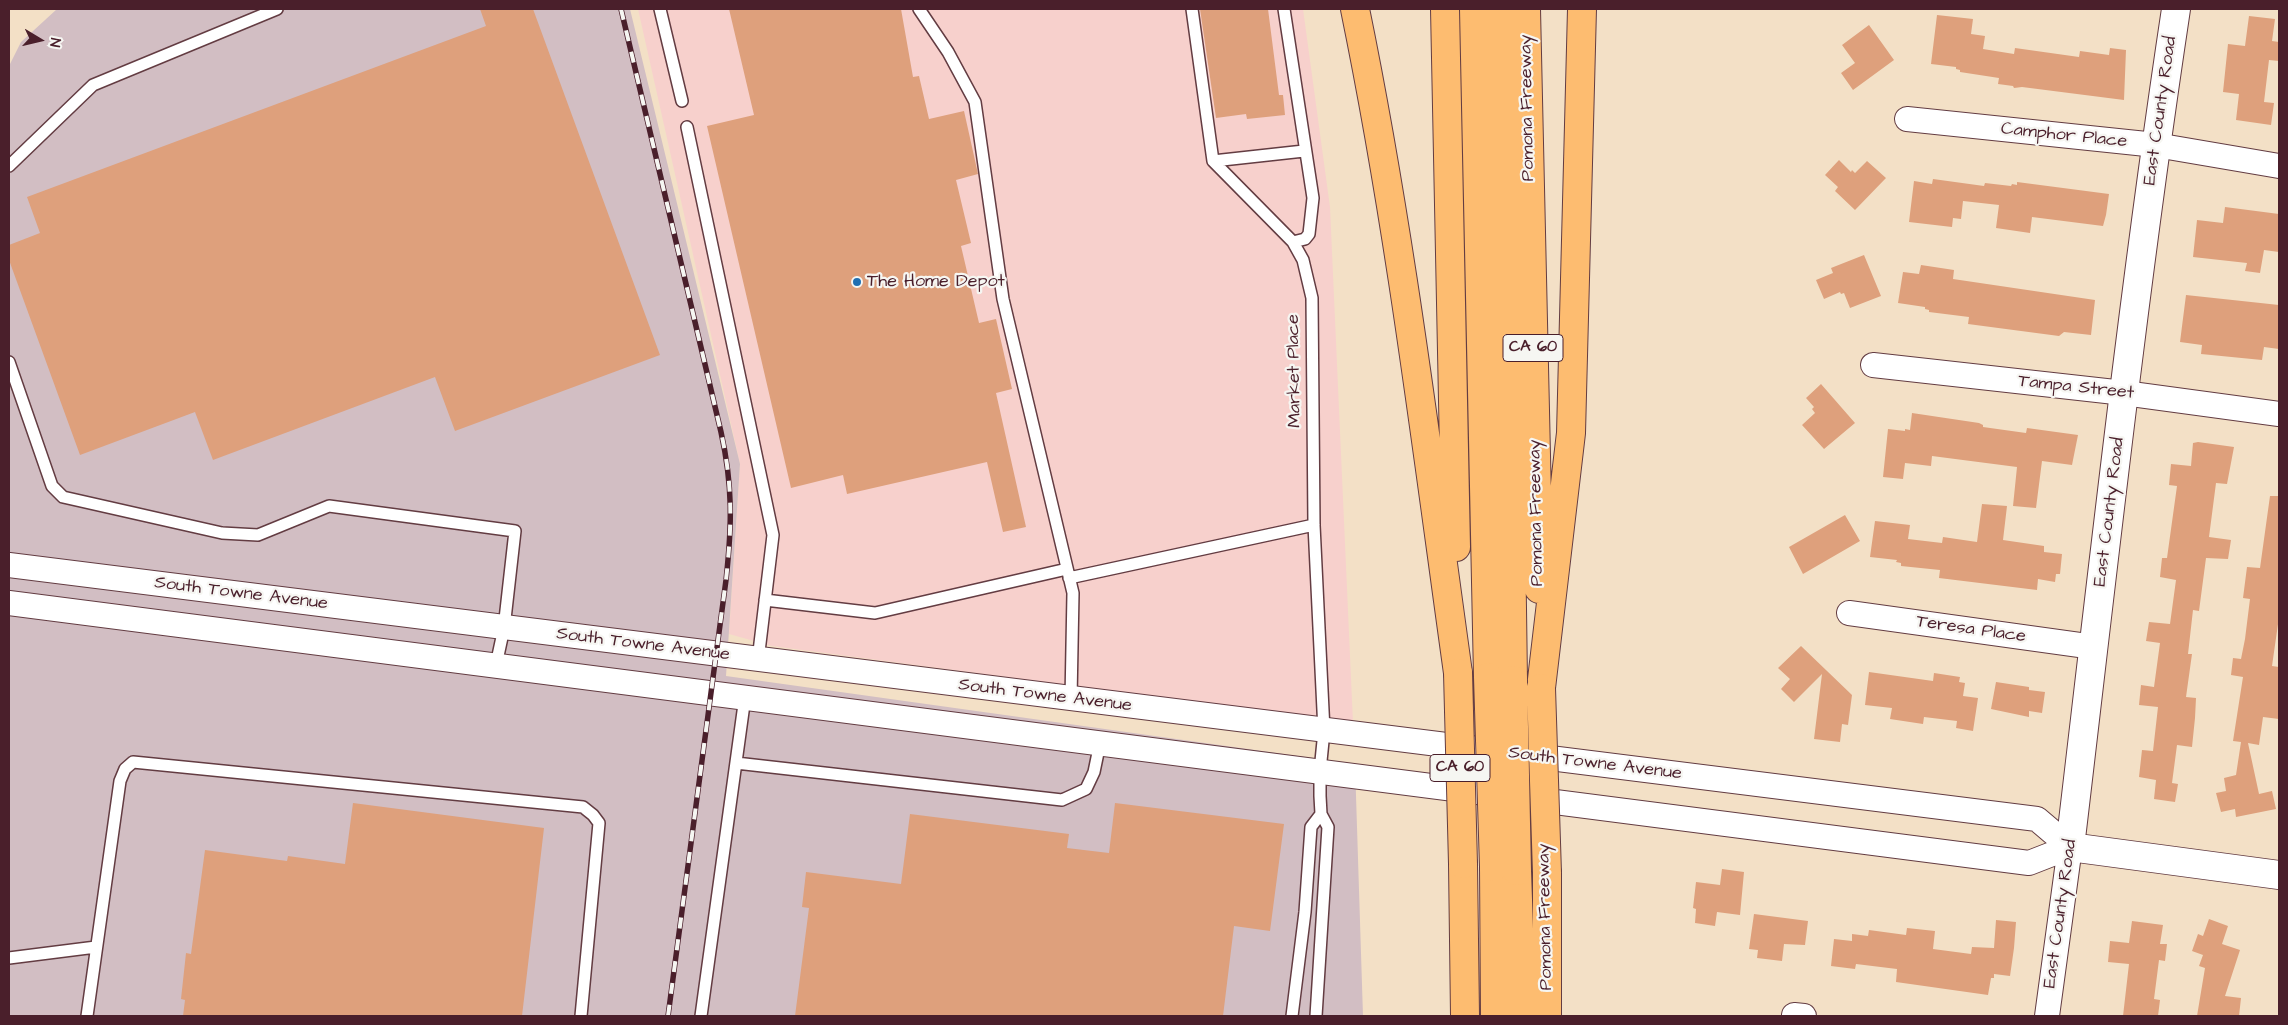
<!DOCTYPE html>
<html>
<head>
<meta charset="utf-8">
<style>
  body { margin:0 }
  #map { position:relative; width:2288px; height:1025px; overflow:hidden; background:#f3e0c6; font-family:"Architects Daughter",sans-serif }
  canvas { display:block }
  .frame { position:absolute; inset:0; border:10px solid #4a1f2b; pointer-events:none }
  .north { position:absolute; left:15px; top:15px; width:50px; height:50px; -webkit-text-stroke:4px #f6f6f2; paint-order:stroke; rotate:99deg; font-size:14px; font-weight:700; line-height:20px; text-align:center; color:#4a1f2b }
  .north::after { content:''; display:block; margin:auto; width:18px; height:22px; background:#4a1f2b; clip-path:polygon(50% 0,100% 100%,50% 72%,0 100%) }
</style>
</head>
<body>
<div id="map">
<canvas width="2288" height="1025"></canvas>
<div class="frame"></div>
<div class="north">N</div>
</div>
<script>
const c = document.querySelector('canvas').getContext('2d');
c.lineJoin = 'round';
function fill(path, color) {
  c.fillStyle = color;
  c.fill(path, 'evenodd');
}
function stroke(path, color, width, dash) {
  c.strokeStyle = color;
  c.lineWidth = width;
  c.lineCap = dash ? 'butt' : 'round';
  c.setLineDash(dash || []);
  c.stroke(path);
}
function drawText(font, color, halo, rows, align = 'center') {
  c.font = font + ' "Architects Daughter",sans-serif';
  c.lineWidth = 4.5;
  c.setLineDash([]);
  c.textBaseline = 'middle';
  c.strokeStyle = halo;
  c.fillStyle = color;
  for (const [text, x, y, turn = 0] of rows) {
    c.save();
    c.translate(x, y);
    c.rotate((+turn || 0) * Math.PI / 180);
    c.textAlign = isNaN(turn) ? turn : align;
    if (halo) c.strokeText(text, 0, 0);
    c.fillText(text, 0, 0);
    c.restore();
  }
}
fill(new Path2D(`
  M638 9H1303L1330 207 1353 723 772 646 729 634 740 464Z`), '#f7d0cc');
fill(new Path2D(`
  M57 9H630L740 464 726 676 1355 764 1363 1016H9V66L21 42Z`), '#d2bec3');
fill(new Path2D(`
  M480 9H533L660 355 455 431 435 377 213 460 195 412 80 455 9 260V245L40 233 27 197 486 26Z
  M729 9H901L913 77 919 76 929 119 964 111 978 174 956 180 971 243 961 246 979 323 996 319 1012 389 996 393 1026 527 1003 532 987 462 847 494 843 475 791 488 707 126 754 115Z
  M1200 9H1268L1279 95H1283L1285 115 1247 119 1246 114 1216 118Z
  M1937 15 1973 19 1971 34 1985 36 1983 49 2014 54 2015 48 2079 57 2080 51 2109 55 2110 48 2126 50 2124 100 2022 87 2014 88 2013 86 1998 84 1999 78 1960 72V70L1956 69V67L1931 64Z
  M2249 16 2275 19 2272 41 2279 42V61L2269 60 2264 102 2274 103 2271 125 2236 120 2239 94 2223 92 2228 44 2245 46Z
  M1869 25 1894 60 1853 90 1841 73 1855 63 1842 45Z
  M1839 160 1851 172 1852 170 1855 173 1867 161 1886 178 1855 210 1835 191 1838 187 1825 175Z
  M1933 179 1984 186 1985 183 2011 186 2012 184 2017 185V182L2109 194 2106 215 2103 226 2032 217 2030 233 1996 228 1999 205 1963 201 1961 219 1953 218 1952 227 1909 222 1914 181 1932 184Z
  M2225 207 2279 214V252L2264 250 2260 273 2245 271 2247 263 2193 257 2197 220 2223 223Z
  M1864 255 1881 296 1850 308 1844 293 1841 294 1840 292 1824 299 1816 280 1833 273 1831 268Z
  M1921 265 1954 270 1953 279 2095 300 2091 335 2064 332 2059 336 1968 324 1969 317 1929 312V310L1925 309V307L1898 303 1903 272 1919 274Z
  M2186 295 2279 305V349L2264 347 2262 360 2201 354 2202 345 2180 342Z
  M1821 384 1855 423 1824 449 1802 425 1815 413 1812 409 1814 407 1806 398Z
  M1912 413 1979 423 1983 425V427L2026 433 2027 428 2078 435 2072 465 2042 461 2036 508 2013 506 2017 467 1932 456 1931 466 1905 463 1903 479 1883 477 1888 429 1905 431V429L1910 430Z
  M2198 442 2234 447 2227 484 2216 483 2209 537 2231 540 2228 559 2206 558 2199 611 2193 610 2188 654H2192L2186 697 2196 698 2195 718 2192 747 2177 745 2172 783 2178 784 2175 802 2154 799 2156 780 2139 777 2142 750 2153 751 2158 707 2139 705 2141 685 2154 687 2160 643 2146 641 2149 622 2170 624 2176 580 2160 577 2162 558H2167L2177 486 2169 485 2171 464 2191 466 2193 443Z
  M2270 496H2279V617L2272 666 2279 667V719L2263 717 2259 745 2248 743 2259 794 2272 791 2276 809 2236 817 2235 809 2221 812 2216 793 2226 791 2224 778 2236 775 2241 742 2233 741 2243 677 2231 675 2233 658 2241 659 2245 639 2250 599 2243 598 2247 567 2260 568Z
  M1982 504 2007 506 2003 540 2044 546V552L2062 554 2060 574H2056L2055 582 2038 579 2037 590 1939 578 1940 570 1901 566V563L1896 562 1897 560 1870 557 1875 521 1910 525 1908 539 1942 543 1943 537 1977 542Z
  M1845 515 1860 541 1803 574 1789 547Z
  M1801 646 1852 695 1848 725 1842 724 1840 742 1814 739 1822 674 1794 702 1781 689 1790 679 1778 668Z
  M1869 672 1933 681 1934 673 1960 677 1959 682 1965 683 1963 696 1978 698 1973 731 1956 728 1957 721 1924 717 1923 724 1890 719 1892 708 1865 705Z
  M1996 682 2029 687V690L2045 692 2042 713 2029 711V717L1991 709Z
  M353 803 544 828 522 1016H183L185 1000 181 999 186 953 191 954 205 850 287 861 288 856 345 864Z
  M1115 803 1284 824 1270 931 1234 926 1223 1016H795L809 908 802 907 806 872 901 884 910 814 1069 834 1067 848 1109 853Z
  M1722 869 1744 872 1740 915 1717 912 1715 926 1695 923 1696 909 1693 908 1696 882 1720 885Z
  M1754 914 1808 921 1805 945 1784 944 1782 961 1757 958 1758 950 1749 949Z
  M2209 919 2228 926 2222 944 2240 950 2225 996 2241 998 2239 1016H2197L2205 968 2199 966 2203 955 2192 951 2198 934 2203 936Z
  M1996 920 2016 922 2014 948 2010 976 1994 974V978H1991L1988 995 1896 982 1897 969 1856 964 1855 969 1831 966 1834 939 1852 941V934L1868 936 1869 930 1906 935 1907 928 1935 931 1933 949 1971 954 1972 947 1994 948Z
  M2132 921 2163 925 2160 944H2167L2165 961 2159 960 2154 999 2160 1000 2158 1016H2123L2129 964 2108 962 2110 941 2129 943Z`), '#dea07c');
const service = new Path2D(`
  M660 9 682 101
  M919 9 948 52 975 102 1003 299 1073 593 1071 699
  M1192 9 1213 161 1293 242 1303 260 1312 298 1314 525 1324 731 1320 771V796L1321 814 1328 827 1316 1016
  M1284 9 1313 198 1309 234 1305 239 1293 242
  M687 127 773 535 758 660
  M1213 161 1304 151
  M9 166 93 85 277 9
  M9 362 52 486 63 497 222 533 258 535 329 506 515 531 504 628 496 665
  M1069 578 1314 525
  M765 600 875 613 1067 569
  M736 763 1062 800 1086 789 1094 772 1100 743
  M9 958 96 947
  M87 1016 120 781 125 769 133 762 583 807 593 815 599 823 581 1016
  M701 1016 745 697
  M1292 1016 1305 912 1311 827 1321 814`);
const minor = new Path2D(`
  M1907 119 2156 145 2279 166
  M1873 365 2124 393 2279 414
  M9 565 2037 819 2070 847
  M9 603 2029 863 2070 847
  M1849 613 2094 647
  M1794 1015 1804 1016
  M2047 1016 2070 847`);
const tertiary = new Path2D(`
  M2176 9C2134 287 2103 568 2070 847L2279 875`);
const motorway = new Path2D(`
  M1355 9C1400 228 1427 451 1458 673
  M1445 9 1456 547
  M1474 9 1488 677
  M1500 9 1507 250 1513 680
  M1526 9 1539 589
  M1541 688 1571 433 1582 9
  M1463 864 1465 1016
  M1494 867 1495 1016
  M1517 871 1522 1016
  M1547 873V1016`);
stroke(service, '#633c42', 14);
stroke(minor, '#633c42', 26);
stroke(tertiary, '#633c42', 30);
stroke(motorway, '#633c42', 30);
stroke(service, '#fff', 11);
stroke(minor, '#fff', 24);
stroke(tertiary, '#fff', 28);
stroke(motorway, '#fdbc70', 28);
const rail = new Path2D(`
  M621 9 721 432C733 486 732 525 726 580L668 1016`);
stroke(rail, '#4a1f2b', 5.5);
stroke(rail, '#f6f6f2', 4, [11]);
const motorwayBridge = new Path2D(`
  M1458 673 1463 864
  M1488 677 1494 867
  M1513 680 1517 871
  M1541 688 1547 873`);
stroke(motorwayBridge, '#633c42', 30, []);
stroke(motorwayBridge, '#fdbc70', 28);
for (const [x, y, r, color] of [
  [857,282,5,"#1f6fb2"]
]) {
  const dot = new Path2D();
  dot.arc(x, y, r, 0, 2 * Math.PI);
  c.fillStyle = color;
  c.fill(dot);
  stroke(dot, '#f6f6f2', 2);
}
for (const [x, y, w] of [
  [1533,348,60],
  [1460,768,60]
]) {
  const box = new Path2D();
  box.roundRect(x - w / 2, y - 13.5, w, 27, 4);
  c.fillStyle = '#f6f6f2';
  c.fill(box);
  stroke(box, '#4a1f2b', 1);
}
drawText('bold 16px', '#4a1f2b', null, [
  ["CA 60",1533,348],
  ["CA 60",1460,768]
]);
drawText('18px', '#4a1f2b', '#f6f6f2', [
  ["Pomona Freeway",1528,108,-91],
  ["East County Road",2161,111,-82],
  ["Camphor Place",2064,136,6],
  ["Market Place",1295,371,-91],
  ["Tampa Street",2076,388,6],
  ["East County Road",2110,512,-83],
  ["Pomona Freeway",1537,513,-91],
  ["South Towne Avenue",241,594,7],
  ["Teresa Place",1971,630,8],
  ["South Towne Avenue",643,645,7],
  ["South Towne Avenue",1045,696,7],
  ["South Towne Avenue",1595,764,7],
  ["East County Road",2061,914,-82],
  ["Pomona Freeway",1546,917,-91]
]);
drawText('18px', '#4a1f2b', '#f6f6f2', [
  ["The Home Depot",867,282]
], 'left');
</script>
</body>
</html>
